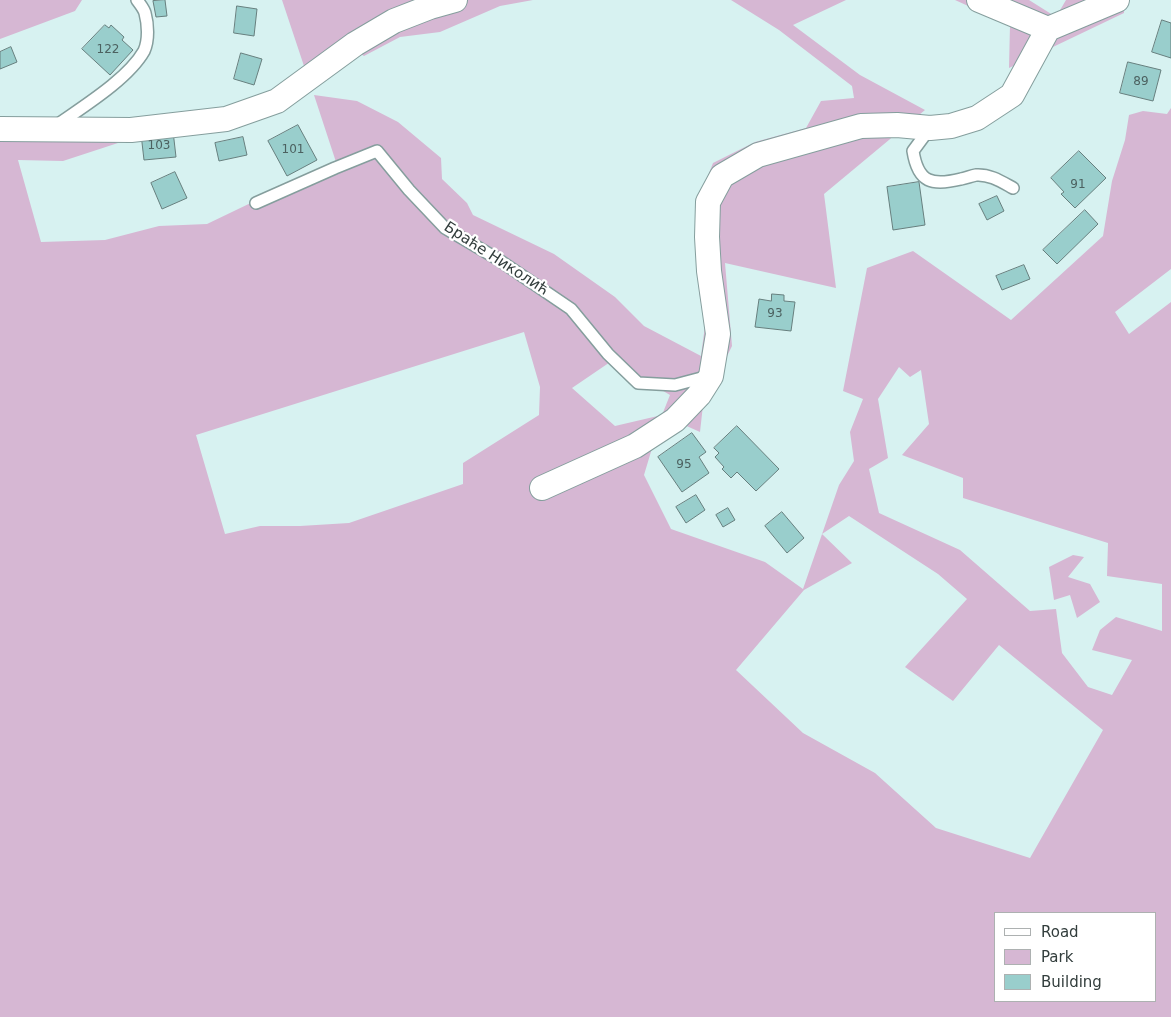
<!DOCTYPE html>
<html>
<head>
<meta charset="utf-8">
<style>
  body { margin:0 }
  #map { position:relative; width:1171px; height:1017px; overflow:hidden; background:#d7f2f1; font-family:"DejaVu Sans",sans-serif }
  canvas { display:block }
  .legend { position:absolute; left:994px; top:912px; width:162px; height:90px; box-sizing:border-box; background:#fff; border:1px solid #adb1b1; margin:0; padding:6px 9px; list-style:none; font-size:15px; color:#323d3c }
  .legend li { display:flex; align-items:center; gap:10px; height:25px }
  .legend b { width:25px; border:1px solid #adb1b1 }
</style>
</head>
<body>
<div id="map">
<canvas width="1171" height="1017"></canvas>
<ul class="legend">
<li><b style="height:6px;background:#fff"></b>Road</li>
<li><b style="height:14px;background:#d6b7d3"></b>Park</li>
<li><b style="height:14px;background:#99cecc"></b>Building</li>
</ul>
</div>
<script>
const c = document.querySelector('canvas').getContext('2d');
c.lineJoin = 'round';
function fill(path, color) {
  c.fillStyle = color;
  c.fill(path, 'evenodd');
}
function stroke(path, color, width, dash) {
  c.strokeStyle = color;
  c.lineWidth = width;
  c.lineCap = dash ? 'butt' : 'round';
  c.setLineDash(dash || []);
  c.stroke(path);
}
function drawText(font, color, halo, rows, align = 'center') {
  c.font = font + ' "DejaVu Sans",sans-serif';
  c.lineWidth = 4.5;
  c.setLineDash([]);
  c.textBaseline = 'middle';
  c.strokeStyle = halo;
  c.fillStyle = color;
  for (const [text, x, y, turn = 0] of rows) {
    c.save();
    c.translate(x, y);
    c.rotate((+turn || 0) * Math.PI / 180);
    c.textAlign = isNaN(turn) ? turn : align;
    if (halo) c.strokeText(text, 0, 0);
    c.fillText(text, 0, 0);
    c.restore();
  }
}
fill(new Path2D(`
  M0 0H82L75 11 0 39Z
  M282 0H533L500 6 440 32 400 37 364 56 356 51 307 75Z
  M731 0H846L793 25 860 75 925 110 824 194 836 288 725 263 732 346 703 405 700 432 662 415 644 475 671 529 765 562 803 589 839 485 854 461 850 432 863 399 843 391 867 268 913 251 1011 320 1103 236 1112 181 1125 140 1129 115 1143 111 1167 114 1171 108V269L1115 312 1129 334 1171 302V1017H0V122L49 123 118 143 63 161 18 160 41 242 105 240 159 226 207 224 336 162 314 95 357 101 398 122 441 158 442 179 467 203 473 215 554 254 615 297 644 326 701 356 705 326 699 291 695 209 713 163 755 142 806 128 821 101 854 98 852 86 779 30ZM524 332 540 387 539 415 463 463V484L349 523 300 526H260L225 534 196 435ZM619 356 641 378 670 395 662 415 615 426 572 388ZM899 367 910 377 921 370 929 424 902 455 963 478V498L1108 543 1107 576 1162 584V631L1116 617 1100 630 1092 650 1132 660 1112 695 1088 687 1062 653 1056 609 1030 611 960 550 879 513 869 469 888 458 878 399ZM849 516 938 574 967 599 905 667 953 701 999 645 1103 730 1030 858 936 828 875 773 803 733 736 670 804 590 852 563 822 534ZM995 913H1155V1001H995Z
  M955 0H1029L1056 17 1066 0H1124V13L1009 68 1010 25Z
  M1073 555 1084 557 1068 577 1090 584 1100 602 1077 618 1070 595 1054 600 1049 567Z`), '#d6b7d3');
const building = new Path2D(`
  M165 0 167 16 156 17 153 1Z
  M237 6 257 9 254 36 234 33Z
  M1162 20 1171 23V58L1152 52Z
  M105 25 109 28 111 25 124 37 122 40 133 50 110 75 82 49Z
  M11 47 17 62 0 69V52Z
  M241 53 262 59 254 85 234 79Z
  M1128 62 1161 70 1153 101 1120 93Z
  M298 125 317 160 287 176 268 141Z
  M173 131 176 157 144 160 141 134Z
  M243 137 247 155 219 161 215 143Z
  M1079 151 1106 178 1075 208 1061 194 1064 192 1051 178Z
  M175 172 187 198 162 209 151 183Z
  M919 182 925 225 893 230 887 187Z
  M997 196 1004 211 987 220 979 204Z
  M1085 210 1098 224 1057 264 1043 250Z
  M1024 265 1030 279 1002 290 996 276Z
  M772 294 784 295V301L795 302 791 331 755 327 759 299 771 301Z
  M737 426 779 469 756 491 737 472 731 478 722 469 724 467 715 457 719 453 714 448Z
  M692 433 706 452 699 457 709 473 682 492 658 457Z
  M696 495 705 510 686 523 676 507Z
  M728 508 735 520 723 527 716 515Z
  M782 512 804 538 787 553 765 526Z`);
fill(building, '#99cecc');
stroke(building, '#677f7e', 1);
const service = new Path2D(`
  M57 125C84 106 128 79 144 51 149 40 148 24 145 13 144 9 140 4 137 0
  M930 128 913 151C918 183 932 186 961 179 966 178 971 176 976 175 990 174 1002 182 1013 188
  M256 203 335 168 377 151 409 190 445 228 496 258 571 309 608 354 638 383 675 385 709 376`);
const minor = new Path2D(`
  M979 0 1048 29 1117 0
  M0 129 131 130 226 119 277 101 355 44 394 21 430 7 455 0
  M542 488 635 446 675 420 699 395 711 376 718 334 709 271 707 237 708 202 722 176 758 155 861 126 897 125 930 128 951 126 977 118 1012 95 1048 29`);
stroke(service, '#859e9d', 14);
stroke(minor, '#859e9d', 26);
stroke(service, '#fff', 11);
stroke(minor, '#fff', 24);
drawText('12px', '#4c6160', null, [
  ["122",108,50],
  ["89",1141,82],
  ["103",159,146],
  ["101",293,150],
  ["91",1078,185],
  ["93",775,314],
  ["95",684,465]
]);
drawText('15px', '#323d3c', '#fff', [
  ["Браће Николић",496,259,33]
]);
</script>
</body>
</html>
